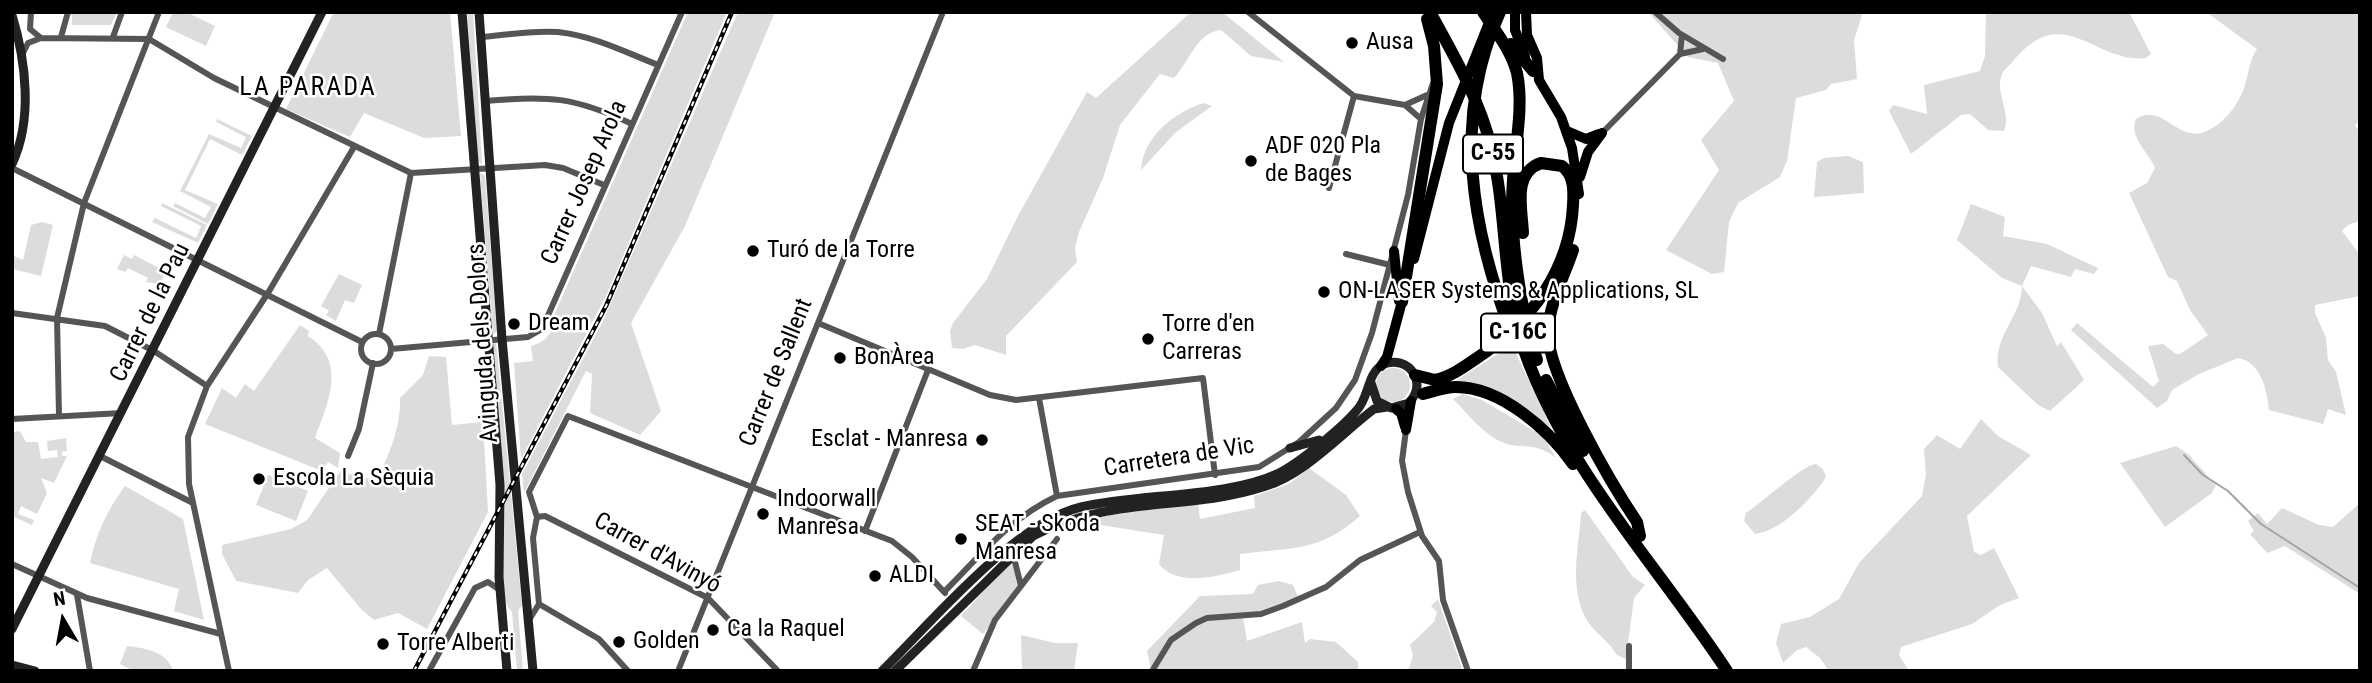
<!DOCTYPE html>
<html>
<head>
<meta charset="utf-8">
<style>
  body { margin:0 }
  #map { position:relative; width:2372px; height:683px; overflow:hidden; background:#fff; font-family:"Roboto Condensed",sans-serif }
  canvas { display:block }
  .frame { position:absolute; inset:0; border:14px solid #000; pointer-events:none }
  .north { position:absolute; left:28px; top:585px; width:70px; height:70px; -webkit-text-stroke:5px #fff; paint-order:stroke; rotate:350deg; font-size:19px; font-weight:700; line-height:28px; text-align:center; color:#000 }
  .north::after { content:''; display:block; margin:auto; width:24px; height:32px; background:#000; clip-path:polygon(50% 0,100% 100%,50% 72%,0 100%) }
</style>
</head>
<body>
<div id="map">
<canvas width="2372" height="683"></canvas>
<div class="frame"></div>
<div class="north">N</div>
</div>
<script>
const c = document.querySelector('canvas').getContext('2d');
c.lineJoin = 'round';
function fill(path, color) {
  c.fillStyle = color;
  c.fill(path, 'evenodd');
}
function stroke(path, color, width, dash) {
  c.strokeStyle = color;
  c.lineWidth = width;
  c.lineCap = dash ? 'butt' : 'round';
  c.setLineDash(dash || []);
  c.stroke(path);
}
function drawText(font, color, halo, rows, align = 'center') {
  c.font = font + ' "Roboto Condensed",sans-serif';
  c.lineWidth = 5;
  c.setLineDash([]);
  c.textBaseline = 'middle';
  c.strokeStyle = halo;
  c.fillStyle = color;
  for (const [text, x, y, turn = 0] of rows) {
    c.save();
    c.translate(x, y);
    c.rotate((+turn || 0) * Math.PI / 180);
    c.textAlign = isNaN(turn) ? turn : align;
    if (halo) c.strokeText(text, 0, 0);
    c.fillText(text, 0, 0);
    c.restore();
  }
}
fill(new Path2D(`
  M72 12H117L111 25H72Z
  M173 12H186L215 26 206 46 166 27Z
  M334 12H450L461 136 424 138 364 113 350 137 286 109Z
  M467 12H473L482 164 478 161Z
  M688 12H727L607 294 521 459 514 363 533 361 531 346C544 342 549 337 555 324L551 322Z
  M738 12H775L685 226 631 323 661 411 640 435 590 413 592 374 586 371 524 493 522 474 603 321Z
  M1191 12H1222L1284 62 1251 56 1221 30C1197 32 1189 62 1174 78L1160 74 1120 125 1103 178 1079 232 1075 248 1077 262 1006 336V355L975 345 963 349 952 348 950 331 953 323 987 279 1019 214 1087 92 1096 98Z
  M1648 12H1863L1854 40 1857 79 1831 84 1826 90 1796 98 1787 161 1780 177 1738 203 1729 222 1724 272 1712 274 1666 250 1719 170 1701 140 1734 101 1718 63 1688 57Z
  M1986 12H2129L2151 54 2146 58C2095 64 2064 0 2014 60 2011 64 2006 68 2003 72 1993 90 2012 112 2004 131L1988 130 1970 114 1961 115 1911 154 1889 111 1893 105 1927 114 1924 85 1980 71 1985 56Z
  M2206 12H2360V119L2355 126 2360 131V221L2348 225 2342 231 2360 255V296L2315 305V313L2326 338 2328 360 2336 372 2346 415 2328 409 2323 424 2269 410C2267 390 2261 362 2238 358L2197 375 2172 390 2167 401 2157 408 2071 330 2077 323 2153 387 2159 381 2148 346 2163 344 2176 354H2180L2208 335 2190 310 2177 281 2168 277 2129 193 2147 183 2155 168C2149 152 2128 137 2136 119 2161 103 2176 139 2201 133 2222 127 2239 105 2245 85 2249 73 2249 60 2257 49Z
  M1204 103 1212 106 1176 132 1141 170C1143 137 1174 112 1204 103Z
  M217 119 252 136 242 155 210 139 187 186 185 190 218 204 208 224 173 206 175 203 205 218 211 207 180 191 209 134 241 148 246 137 216 122Z
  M1848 156 1863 162 1864 193 1814 197 1817 162 1824 158Z
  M480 173 485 175 497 331 493 335Z
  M162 203 207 225 198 243 152 222 155 218 196 238 201 226 161 206Z
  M1971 204 2005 217 2003 236 2047 244 2098 268 2094 274 2075 269 2071 277 2031 266 2022 286 2042 313 2057 346 2061 342 2084 380 2050 411 2038 405 1998 367C1994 334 2022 316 2022 286L2002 278 1957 240Z
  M42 222 53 225 41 276 12 269V255L23 260 31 225Z
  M124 255 132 259 134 255 167 272 159 284 146 282 148 278 128 268 125 272 117 269Z
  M339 274 362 285 354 303 345 300 336 321 326 315 329 311 321 306Z
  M300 325 309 331 308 336C347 361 329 401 315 438L340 453 338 468 328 462 322 471 205 424 222 388 236 398 245 384 254 391Z
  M496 342 522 605 518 611 523 671H517L512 612C501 602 502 574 502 560 503 488 498 416 493 344Z
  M1512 345 1553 432 1539 420 1452 383Z
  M429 356 446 357 452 425 483 422 488 512 427 629 398 613 374 620 361 609 327 568 308 580 298 593 236 581 222 554V545L291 529 307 520 340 472 377 480C389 454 401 427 400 398L423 375Z
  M1376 385a17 17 0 1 1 34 0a17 17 0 1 1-34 0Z
  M1463 394 1482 400 1543 436 1556 458C1535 441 1525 450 1504 443 1484 435 1468 414 1453 399Z
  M1981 419 1998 436 2031 455 1967 516 1974 552 1981 555 1994 548 2019 598 2000 605 1972 624 1901 647 1899 655 1909 671H1829L1820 658 1806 647 1797 650 1783 663 1776 643 1781 624 1810 617 1839 599 1859 563 1922 496 1926 475 1924 449 1937 435 1960 449Z
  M20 431 26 442H38L41 459 58 457 57 450 48 451 47 441 66 438 67 451 62 452V456H67L54 483 41 478 47 493 37 514 21 506 18 514 34 520 32 525 12 516V432Z
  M2176 446 2188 454 2216 485 2212 493 2165 527 2120 463Z
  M1816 464 1823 469 1826 477C1813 498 1781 531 1755 534L1744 521 1746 513C1760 504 1805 463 1816 464Z
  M1309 468 1346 495 1360 516C1318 553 1292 547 1240 554V570C1215 577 1178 587 1159 564L1164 535 1088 523 1056 527 1083 519 1198 503 1200 519 1255 508 1254 496 1289 484Z
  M268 475 308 491 296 521 256 505Z
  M125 486 183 519 204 620 174 611 179 589 90 563C96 533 107 511 125 486Z
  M2360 503V594L2285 546 2267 553 2250 534 2254 531 2248 521 2258 513 2267 524 2282 508 2319 525 2333 527Z
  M1585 510 1633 577 1645 585 1634 598 1626 659 1617 655C1608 640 1593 632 1585 617 1569 583 1579 548 1581 513Z
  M1012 560 1018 589 983 634 961 616Z
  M1279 581 1293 585 1298 597 1283 606 1243 617 1247 641 1302 622 1305 643 1310 639 1336 642 1358 662V671H1157L1150 665 1147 651 1200 596 1253 594 1258 585Z
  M1438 599 1463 671H1408L1413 655 1410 645 1434 622 1437 612 1431 606Z
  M1021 635 1055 643H1078L1074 671H1022Z
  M127 646C145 648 168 652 173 671H134L120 664Z`), '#dcdcdc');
stroke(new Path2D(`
  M2184 455 2203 475 2228 491 2261 524 2360 588`), '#a3a3a3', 2);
stroke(new Path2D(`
  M31 12 30 29 41 38
  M1248 12 1354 96 1405 105 1427 95
  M1655 12 1679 33 1723 59
  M61 37 68 12
  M113 37 122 12
  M481 37C506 35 533 30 558 32 594 36 625 52 658 65
  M1680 54 1703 49
  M22 55 28 43 41 38 149 39 214 78 411 173 545 165 563 168 604 185
  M485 101C548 95 575 97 632 124
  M1405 105 1421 119
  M1602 133 1680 54 1682 35
  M12 168 362 342
  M1329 188 1354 96
  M1346 254 1390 265
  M12 313 105 326 154 351 207 386
  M818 323 990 395 1016 400 1203 378 1215 475
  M379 334 411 173
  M361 349a15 15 0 1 1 30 0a15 15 0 1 1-30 0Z
  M391 349 528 337 542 329 682 12
  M1039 398 1057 496
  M59 416 57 318 84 203 159 12
  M12 419 122 413
  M1406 430 1402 461 1408 492 1422 536 1439 561 1443 600 1468 671
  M100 456 193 503
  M348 456 359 429 373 363
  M537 517 545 516 708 598 778 671
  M865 531 928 370
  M1013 554 1021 586
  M12 564 87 598 221 634
  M944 592C980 556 1010 518 1057 496L1259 467 1299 442 1336 408 1355 380 1372 333 1408 195 1421 119 1433 83
  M77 595 90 671
  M539 604 533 538 537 517 529 492 568 416 892 541 912 557 945 593
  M529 620 539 604 599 639 628 671
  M1629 646V671
  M229 671 189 484 188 437 207 386 268 293 354 147
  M429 671 475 588 488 582 500 590
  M678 671 943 12
  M973 671 995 620 1057 539
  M1152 671 1171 640 1196 623 1207 618 1261 614 1283 606 1326 587 1360 560 1420 532`), '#555', 6);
stroke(new Path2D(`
  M462 12 500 485 499 577 507 671
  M479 12 502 339 533 671
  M12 15C26 61 33 120 12 164
  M1290 448 1319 440
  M12 629 322 12
  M12 665 35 671
  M882 671C932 622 1014 523 1081 507 1140 493 1226 498 1279 473 1299 463 1342 428 1357 410 1369 398 1367 374 1382 365 1394 359 1408 363 1414 374 1420 385 1416 395 1409 403L1391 408 1377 401 1371 383
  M895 671 1033 536C1111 495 1188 512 1266 486 1305 474 1341 434 1374 409L1387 407`), '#222', 9);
stroke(new Path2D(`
  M1515 12V30L1525 56
  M1526 12 1527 35 1537 58 1539 80 1561 117 1572 148 1579 194
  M1567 131 1586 139 1599 134
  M1580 177 1588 152 1602 133
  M1394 251 1399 301
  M1414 259 1449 123 1492 15
  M1381 366 1387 357 1404 294
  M1396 409 1401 413 1405 427
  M1406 430 1411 401`), '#000', 10);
stroke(new Path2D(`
  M1430 12C1453 54 1480 100 1491 147 1508 214 1501 283 1524 350 1566 470 1658 566 1727 671
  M1483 12C1496 32 1511 50 1517 73 1524 107 1515 145 1513 180 1509 232 1520 311 1537 360
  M1500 12C1451 118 1472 232 1513 337
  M1511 44 1533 71
  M1573 250C1564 277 1549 304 1548 332 1547 374 1612 485 1637 522L1640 536
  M1402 302 1437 84 1434 46 1427 19
  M1415 375 1435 380C1450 377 1464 367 1477 358 1530 323 1570 270 1573 205 1574 190 1574 175 1562 166L1541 163C1512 173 1522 209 1523 233
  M1546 380 1583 451
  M1423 394C1434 391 1445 387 1456 387 1501 387 1549 430 1573 464`), '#000', 12);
const rail = new Path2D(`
  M414 671 606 306 732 12`);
stroke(rail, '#000', 4.5);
stroke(rail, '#fff', 2, [5]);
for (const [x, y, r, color] of [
  [1352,43,7,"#000"],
  [1251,161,7,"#000"],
  [753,251,7,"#000"],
  [1324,292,7,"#000"],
  [514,324,7,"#000"],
  [1148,339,7,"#000"],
  [840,358,7,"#000"],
  [982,440,7,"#000"],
  [259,479,7,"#000"],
  [763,514,7,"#000"],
  [961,539,7,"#000"],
  [875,576,7,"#000"],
  [713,630,7,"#000"],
  [619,642,7,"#000"],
  [383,644,7,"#000"]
]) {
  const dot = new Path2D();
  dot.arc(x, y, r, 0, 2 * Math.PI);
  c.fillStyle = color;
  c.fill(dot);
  stroke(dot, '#fff', 2.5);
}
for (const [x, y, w] of [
  [1493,154,60],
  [1518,333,74]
]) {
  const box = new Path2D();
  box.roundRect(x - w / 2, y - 19.5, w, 39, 5);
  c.fillStyle = '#fff';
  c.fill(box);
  stroke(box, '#000', 2);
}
drawText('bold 23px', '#000', null, [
  ["C-55",1493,154],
  ["C-16C",1518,333]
]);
drawText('24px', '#000', '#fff', [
  ["Ausa",1366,43],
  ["ADF 020 Pla",1265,147],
  ["de Bages",1265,175],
  ["Turó de la Torre",767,251],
  ["ON-LASER Systems & Applications, SL",1338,292],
  ["Dream",528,324],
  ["Torre d'en",1162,325],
  ["Carreras",1162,353],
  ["BonÀrea",854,358],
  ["Esclat - Manresa",968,440,"right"],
  ["Escola La Sèquia",273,479],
  ["Indoorwall",777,500],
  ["Manresa",777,528],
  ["SEAT - Skoda",975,525],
  ["Manresa",975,553],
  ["ALDI",889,576],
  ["Ca la Raquel",727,630],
  ["Golden",633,642],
  ["Torre Alberti",397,644]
], 'left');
drawText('24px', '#000', '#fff', [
  ["Carrer Josep Arola",585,183,-66],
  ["Carrer de la Pau",151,313,-64],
  ["Avinguda dels Dolors",484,343,-94],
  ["Carrer de Sallent",777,373,-68],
  ["Carretera de Vic",1179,458,-9],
  ["Carrer d'Avinyó",657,554,29]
]);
c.letterSpacing = '2px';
drawText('26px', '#000', '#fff', [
  ["LA PARADA",308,88]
]);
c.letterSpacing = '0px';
</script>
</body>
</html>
